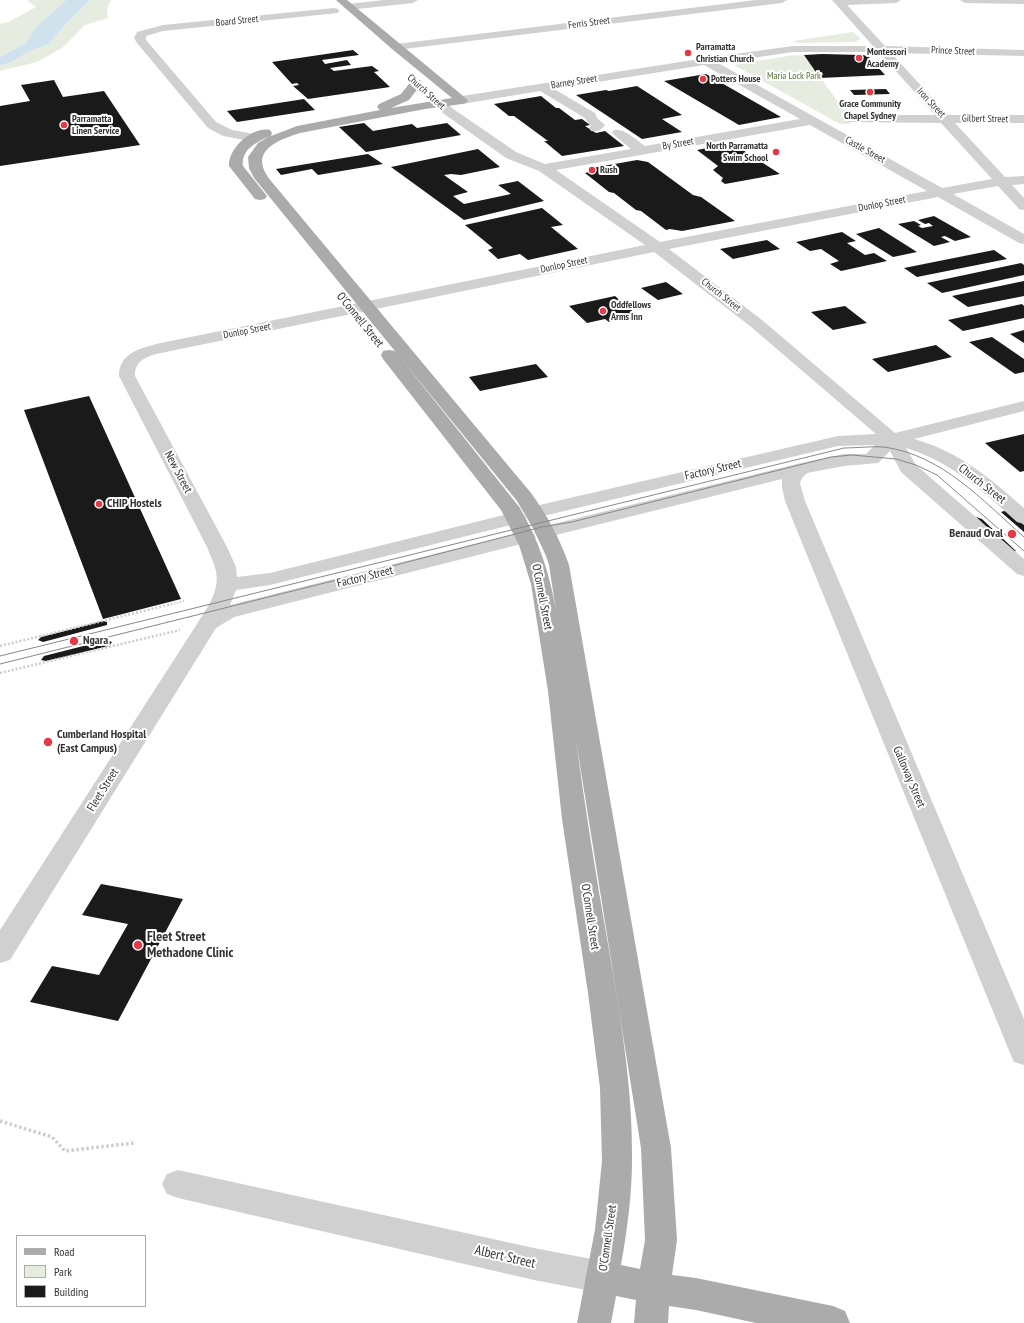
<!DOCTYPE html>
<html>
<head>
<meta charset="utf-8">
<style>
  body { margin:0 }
  #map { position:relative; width:1024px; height:1323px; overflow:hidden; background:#fff; font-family:"PT Sans Narrow",sans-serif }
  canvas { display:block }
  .legend { position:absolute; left:16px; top:1235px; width:130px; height:72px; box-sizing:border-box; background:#fff; border:1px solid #adadad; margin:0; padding:5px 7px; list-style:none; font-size:12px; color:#333 }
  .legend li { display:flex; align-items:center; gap:8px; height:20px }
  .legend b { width:20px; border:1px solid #adadad }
</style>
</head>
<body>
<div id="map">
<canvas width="1024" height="1323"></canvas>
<ul class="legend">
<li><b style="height:5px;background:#ababab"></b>Road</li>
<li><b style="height:11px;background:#e6ecdf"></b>Park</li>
<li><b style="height:11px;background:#1a1a1a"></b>Building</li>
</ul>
</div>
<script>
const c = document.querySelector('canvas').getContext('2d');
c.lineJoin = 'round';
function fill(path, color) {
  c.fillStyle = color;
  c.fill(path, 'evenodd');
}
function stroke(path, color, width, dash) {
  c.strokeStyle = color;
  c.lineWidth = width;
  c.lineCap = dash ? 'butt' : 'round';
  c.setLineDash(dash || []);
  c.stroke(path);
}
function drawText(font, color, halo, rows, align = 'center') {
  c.font = font + ' "PT Sans Narrow",sans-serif';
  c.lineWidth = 4;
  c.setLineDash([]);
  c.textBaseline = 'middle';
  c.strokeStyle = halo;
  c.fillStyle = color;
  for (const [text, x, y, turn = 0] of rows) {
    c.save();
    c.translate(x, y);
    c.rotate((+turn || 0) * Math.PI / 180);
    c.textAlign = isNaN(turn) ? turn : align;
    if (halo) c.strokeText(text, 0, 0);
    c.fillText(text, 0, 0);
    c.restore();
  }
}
fill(new Path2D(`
  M27 0H66L36 27 26 43 0 57V24L9 22 36 7Z
  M90 0H111L107 8 108 18 85 25 62 48 37 62 0 71V65L7 64 30 51 49 44 66 24Z
  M853 32 860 38 857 42 797 43 793 41Z
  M804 55 846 113 850 124H840L734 65 788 56Z`), '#e6ecdf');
fill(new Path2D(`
  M66 0H90L66 24 49 44 30 51 7 64 0 65V57L26 43 36 27Z`), '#cfe2ee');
fill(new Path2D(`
  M353 50 359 55 322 60 325 64 347 60 351 65 330 68 334 71 372 66 379 71 374 72 390 87 308 99 293 86 299 85 297 83 292 84 272 62Z
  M822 54 862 55 868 56 885 75 820 78 804 55Z
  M706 74 781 117 739 125 664 81Z
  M54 80 63 97 104 91 140 145 0 166V106L30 101 21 85Z
  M637 86 682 115 662 119 682 132 642 139 576 95 606 90 609 91Z
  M886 89 890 94 854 95 850 90Z
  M541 96 556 108H559L575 120 582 119 590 125 585 126 596 133 605 131 624 146 562 156 544 141H548L514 116H509L494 104Z
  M304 99 315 110 237 122 227 111Z
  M894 100 899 106 869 107 865 101Z
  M364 123 373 131 412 124 417 128 447 123 461 135 366 152 339 127Z
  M732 143 780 174 725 184 721 181 723 178 713 170 718 166 697 150Z
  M478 149 500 167 461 175 451 174 444 175 468 192 453 196 464 204 511 194 498 185 518 181 544 201 464 220 391 167Z
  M368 154 383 164 318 175 312 169 281 175 276 169Z
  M637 160 648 162 693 195 701 197 735 221 682 231 670 229 666 230 641 211 636 210 614 193 609 192 585 173 589 172 592 168Z
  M542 208 563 225 551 227 578 249 528 260 520 254 498 259 488 250 493 248 465 225Z
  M934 216 971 237 955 241 945 236 941 237 950 242 934 246 898 224 914 221 921 225 918 226 922 228 933 226 929 223 925 224 918 220Z
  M879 228 917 252 893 257 856 234Z
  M842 232 856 241 847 243 865 255 874 253 887 261 841 271 830 264 839 261 821 249 810 251 796 242Z
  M767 240 780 249 733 259 720 249Z
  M994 250 1007 259 917 277 904 268Z
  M1021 263 1024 265V275L942 293 927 283Z
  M1024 281V296L968 307 952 296Z
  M666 282 683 294 658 300 641 288Z
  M615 296 637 315 609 322 605 319 587 323 569 306Z
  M1022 304 1024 306V318L963 331 948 320Z
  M845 306 867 323 833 330 811 312Z
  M1024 330V343L1010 334Z
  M992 337 1024 359V372L1015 374 969 342Z
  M936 345 952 357 888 372 872 359Z
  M536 364 548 377 480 391 469 377Z
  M89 396 181 599 103 619 24 410Z
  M1024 434V471L1020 472 985 443Z
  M1004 511 1009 512 1024 525V532L1002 513 1001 512Z
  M976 517 982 519 1016 551 1013 552Z
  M103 621 107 622V625L43 642 38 640 41 637Z
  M107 640 112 642 109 646 46 661 41 660 44 656Z
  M101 884 183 899 118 1021 30 1002 52 966 99 975 128 924 82 915Z`), '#1a1a1a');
stroke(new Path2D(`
  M168 605 184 601`), '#cdcdcd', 2, [1.5, 1.5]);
stroke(new Path2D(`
  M0 646 172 604
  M0 673 180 630`), '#cdcdcd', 2.5, [2, 2]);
stroke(new Path2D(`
  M0 1121 52 1137 65 1151 134 1143`), '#cdcdcd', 3.5, [2.5, 2.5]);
fill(new Path2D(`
  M384 0H418L413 3 348 10 343 7 348 4Z
  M756 0H787L782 3 396 50 390 47 396 44Z
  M832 0H901L896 3 847 5 885 46 1024 50V56L891 53 948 115H1024V123H955L1005 177 1024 176V184L1012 185 1024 198V210L1019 209 998 186 953 194 1024 234V244L1019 243 938 197 669 249 762 320 895 433 1024 401V411L914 439C958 451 990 478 1024 508V524L1017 522C983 491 951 462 906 448L916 465 1024 559V576L1017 574 901 472 890 451 878 463 844 466 807 473 802 478 800 483 805 501 1024 1019V1065L1014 1062 1010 1053 785 501 782 487V479L544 538 537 536 534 532 537 528 801 463 844 454H866L875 445 838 446 535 518 528 516 525 512 528 508 535 506 838 436 876 434 750 326 654 252 156 354C143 358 135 362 135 376L227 547 236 567 237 577 270 573 516 512 523 514 526 518 523 522 270 585 236 590 230 605 526 531 533 533 536 537 533 541 234 617 216 628 10 960 0 963V930L197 624C207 608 220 591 216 571 214 563 210 555 207 547L119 376C119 354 138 349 156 344L645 245 539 171 506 158 444 114 434 103 436 100H444L452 108 516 152 545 164 631 149 612 133 614 130C625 128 636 140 645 146L800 119 704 65 554 89 595 113 597 118 605 125C601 131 597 132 591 131L589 128 591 125 587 122 585 118 540 91 462 104 458 103 456 100 458 97 462 96 706 58 793 46H873ZM793 52H879L935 115H851L847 116 845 119 847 122 941 123 992 179 942 188 718 63ZM810 125 927 191 660 242 556 170Z
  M960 0H1024V4L965 3Z
  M334 8 338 9 339 11 338 13 163 31 146 36V40L216 122 232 130 260 135 261 138 260 141 255 142 223 136 208 128 137 43 134 38 137 32 163 25Z
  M178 1170 534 1248 602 1261 614 1266 618 1277 614 1288 602 1293 534 1280 178 1198 167 1194 162 1184 167 1174Z`), '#d0d0d0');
fill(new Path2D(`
  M336 0H347L468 100 466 103 462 104 425 109 300 133C275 141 248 152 271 181L531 493C547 515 560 539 569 565L671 1148 677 1240 672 1275 696 1278 833 1306 845 1311 850 1323H756L696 1310 669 1306 668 1323H634L636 1300 616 1296 611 1323H577L595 1230 602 1161 600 1088 588 993 562 819 548 691 531 584 519 545 501 510 383 359 381 355 383 351 389 350 395 351 520 508C539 541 550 574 556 611L549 565 546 556 534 530 517 501 254 178 249 168 248 157 258 143 270 136C257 142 241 149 243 166L267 196 265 199 260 200 255 199 229 166C228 148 253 126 270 130L272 133 271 136 297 126 380 110 377 107 379 104 401 94 412 80H420L422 83 409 100 391 108 452 98 392 49ZM576 740 641 1148 645 1240 640 1269 621 1265C627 1231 632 1195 632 1160 633 1087 620 1015 608 944 596 876 585 808 576 740Z`), '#ababab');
stroke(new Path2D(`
  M0 656 844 448C857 448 871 446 884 447 942 455 982 500 1024 537
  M0 664 369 572 542 527 572 522 831 457 852 455 896 459 916 465 937 475 1024 551`), '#888', 1);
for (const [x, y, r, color] of [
  [688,53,4,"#e63946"],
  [859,58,4,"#e63946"],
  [703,79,4,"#e63946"],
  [870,92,4,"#e63946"],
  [64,125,4,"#e63946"],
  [776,152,4,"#e63946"],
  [592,170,4,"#e63946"],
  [603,311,4,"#e63946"],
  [99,504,4,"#e63946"],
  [1012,534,5,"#e63946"],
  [74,641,5,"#e63946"],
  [48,742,5,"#e63946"],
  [138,945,5,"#e63946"]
]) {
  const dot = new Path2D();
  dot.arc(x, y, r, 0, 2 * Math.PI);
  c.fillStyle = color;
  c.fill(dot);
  stroke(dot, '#fff', 1.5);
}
drawText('10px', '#333', '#fff', [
  ["Board Street",237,21,-6],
  ["Ferris Street",589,23,-7],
  ["Prince Street",953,51,2],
  ["Barney Street",574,82,-9],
  ["Church Street",426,92,42],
  ["Iron Street",931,103,47],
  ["Gilbert Street",985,119,1],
  ["By Street",678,144,-10],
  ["Castle Street",865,150,29],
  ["Dunlop Street",882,204,-11],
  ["Dunlop Street",564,265,-12],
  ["Church Street",721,295,38],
  ["Dunlop Street",247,331,-11]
]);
drawText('bold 10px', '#333', '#fff', [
  ["Parramatta",696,47],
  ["Christian Church",696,59],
  ["Montessori",867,52],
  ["Academy",867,64],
  ["Potters House",711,79],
  ["Grace Community",870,104,"center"],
  ["Chapel Sydney",870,116,"center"],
  ["Parramatta",72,119],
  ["Linen Service",72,131],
  ["North Parramatta",768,146,"right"],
  ["Swim School",768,158,"right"],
  ["Rush",600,170],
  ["Oddfellows",611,305],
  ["Arms Inn",611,317]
], 'left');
drawText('10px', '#56703f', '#fff', [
  ["Maria Lock Park",794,76]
]);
drawText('12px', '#333', '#fff', [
  ["O'Connell Street",360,320,51],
  ["Factory Street",713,470,-13],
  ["New Street",178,472,62],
  ["Church Street",982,484,38],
  ["Factory Street",365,577,-14],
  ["O'Connell Street",542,597,79],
  ["Galloway Street",909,777,67],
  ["Fleet Street",103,790,-58],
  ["O'Connell Street",590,917,81],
  ["O'Connell Street",608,1238,-82]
]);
drawText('bold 12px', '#333', '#fff', [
  ["CHIP Hostels",107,504],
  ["Benaud Oval",1003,534,"right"],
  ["Ngara",83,641],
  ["Cumberland Hospital",57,735],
  ["(East Campus)",57,749]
], 'left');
drawText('bold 14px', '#333', '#fff', [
  ["Fleet Street",147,937],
  ["Methadone Clinic",147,953]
], 'left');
drawText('14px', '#333', '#fff', [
  ["Albert Street",505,1257,13]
]);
</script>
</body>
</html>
